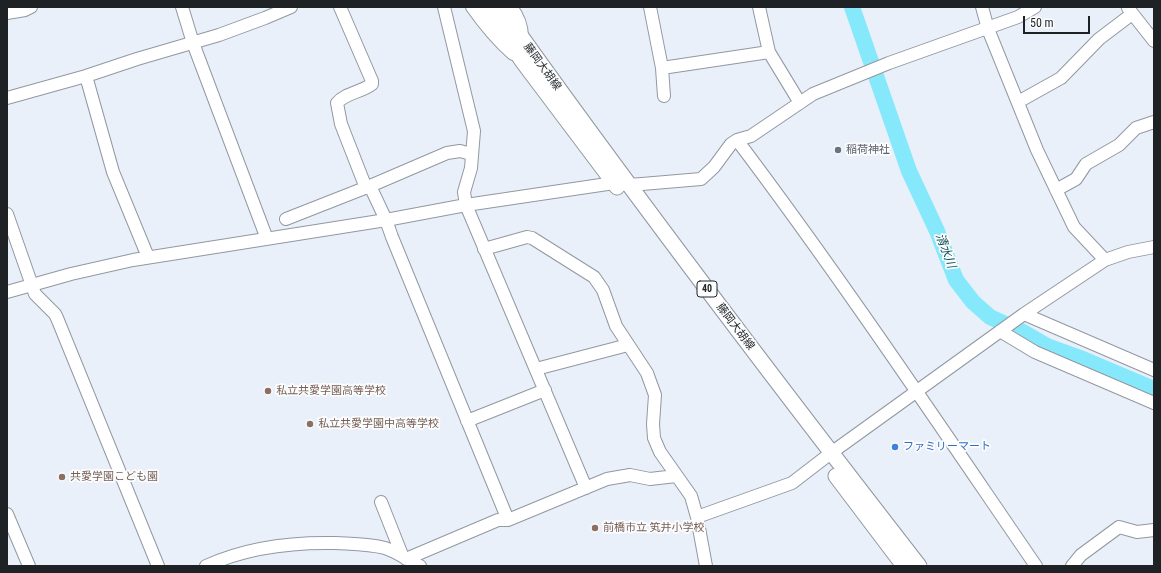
<!DOCTYPE html>
<html>
<head>
<meta charset="utf-8">
<style>
  body { margin:0 }
  #map { position:relative; width:1161px; height:573px; overflow:hidden; background:#e9f0f9; font-family:"Roboto Condensed",sans-serif }
  canvas { display:block }
  .frame { position:absolute; inset:0; border:8px solid #1f2225; pointer-events:none }
  .scale { position:absolute; left:1023px; top:16px; width:67px; height:18px; box-sizing:border-box; border:2px solid #1f2225; border-top:0; padding-left:5px; font-size:12px; line-height:14px; white-space:nowrap; color:#1f2225; -webkit-text-stroke:3px #fbfdfe; paint-order:stroke }
</style>
</head>
<body>
<div id="map">
<canvas width="1161" height="573"></canvas>
<div class="frame"></div>
<div class="scale">50 m</div>
</div>
<script>
const c = document.querySelector('canvas').getContext('2d');
c.lineJoin = 'round';
function stroke(path, color, width, dash) {
  c.strokeStyle = color;
  c.lineWidth = width;
  c.lineCap = dash ? 'butt' : 'round';
  c.setLineDash(dash || []);
  c.stroke(path);
}
function drawText(font, color, halo, rows, align = 'center') {
  c.font = font + ' "Roboto Condensed","Noto Sans JP",sans-serif';
  c.lineWidth = 3.5;
  c.setLineDash([]);
  c.textBaseline = 'middle';
  c.strokeStyle = halo;
  c.fillStyle = color;
  for (const [text, x, y, turn = 0] of rows) {
    c.save();
    c.translate(x, y);
    c.rotate((+turn || 0) * Math.PI / 180);
    c.textAlign = isNaN(turn) ? turn : align;
    if (halo) c.strokeText(text, 0, 0);
    c.fillText(text, 0, 0);
    c.restore();
  }
}
stroke(new Path2D(`
  M852 7 909 171 937 231 956 280 973 302 990 317 1021 331 1047 346 1083 359 1154 389`), '#85e9fb', 16);
const minor = new Path2D(`
  M182 7 193 43 267 239
  M340 7 372 81V84C362 92 345 93 337 103L341 124 366 188
  M444 7 474 131 471 168 464 192 466 205 586 488
  M472 7C484 24 497 40 513 54
  M511 7C518 16 522 26 522 37
  M650 7 662 68 664 96
  M759 7 769 52 800 103
  M982 7 988 29 1037 150 1074 227 1105 260
  M1128 8 1154 41
  M7 13 25 10 31 7
  M662 68 769 52
  M86 76 113 172 148 257
  M7 98 86 76 137 59 219 35 265 18 291 7
  M1018 102 1061 78 1099 39 1132 14
  M737 140C841 278 938 423 1036 566
  M370 186 386 220 392 237 508 520
  M1056 190 1076 179 1086 164 1119 145 1136 128 1154 122
  M7 214 35 294 55 314 57 318 158 566
  M286 219 370 186 447 153 460 151 471 154
  M484 249 527 237 532 238 594 277 603 290 616 326 647 373 655 395 653 424 654 438 660 452 691 496 697 517 706 566
  M7 292 71 274 133 260 386 220 466 205 614 183 628 185 642 184 701 179 714 167 731 144 737 140 751 136 813 94 889 63 1018 17 1035 7
  M1024 314 1154 370
  M1000 331 1035 352 1154 403
  M536 369 628 345
  M467 421 545 390
  M381 502 402 555
  M7 514 29 566
  M697 517 792 483 831 453 1024 314 1105 260 1128 252 1154 247
  M406 559 498 520H508L607 479 630 475 650 479 676 476
  M206 566C247 547 291 542 336 543 352 544 369 544 385 548 398 552 407 560 420 566
  M1072 566 1081 555 1119 527 1137 532 1154 530`);
const major = new Path2D(`
  M486 7 523 62 617 187
  M500 7C635 197 776 382 919 566
  M836 476 904 566`);
stroke(minor, '#9298a1', 14);
stroke(major, '#9298a1', 17);
stroke(minor, '#fff', 12);
stroke(major, '#fff', 15);
for (const [x, y, r, color] of [
  [838,150,4,"#6b7280"],
  [268,391,4,"#8d6e63"],
  [310,424,4,"#8d6e63"],
  [895,447,4,"#3f7fe0"],
  [62,477,4,"#8d6e63"],
  [595,528,4,"#8d6e63"]
]) {
  const dot = new Path2D();
  dot.arc(x, y, r, 0, 2 * Math.PI);
  c.fillStyle = color;
  c.fill(dot);
  stroke(dot, '#fbfdfe', 1.5);
}
for (const [x, y, w] of [
  [707,289,20]
]) {
  const box = new Path2D();
  box.roundRect(x - w / 2, y - 8, w, 16, 3);
  c.fillStyle = '#fbfdfe';
  c.fill(box);
  stroke(box, '#1f2225', 1);
}
drawText('bold 10px', '#1f2225', null, [
  ["40",707,289]
]);
drawText('11px', '#1f2225', '#fbfdfe', [
  ["藤岡大胡線",542,67,54],
  ["藤岡大胡線",735,327,53]
]);
drawText('11px', '#5b616d', '#fbfdfe', [
  ["稲荷神社",846,150]
], 'left');
drawText('11px', '#785e54', '#fbfdfe', [
  ["私立共愛学園高等学校",276,391],
  ["私立共愛学園中高等学校",318,424],
  ["共愛学園こども園",70,477],
  ["前橋市立 笂井小学校",603,528]
], 'left');
drawText('11px', '#366cbe', '#fbfdfe', [
  ["ファミリーマート",903,447]
], 'left');
drawText('italic 12px', '#124e57', '#fbfdfe', [
  ["清水川",945,251,69]
]);
</script>
</body>
</html>
